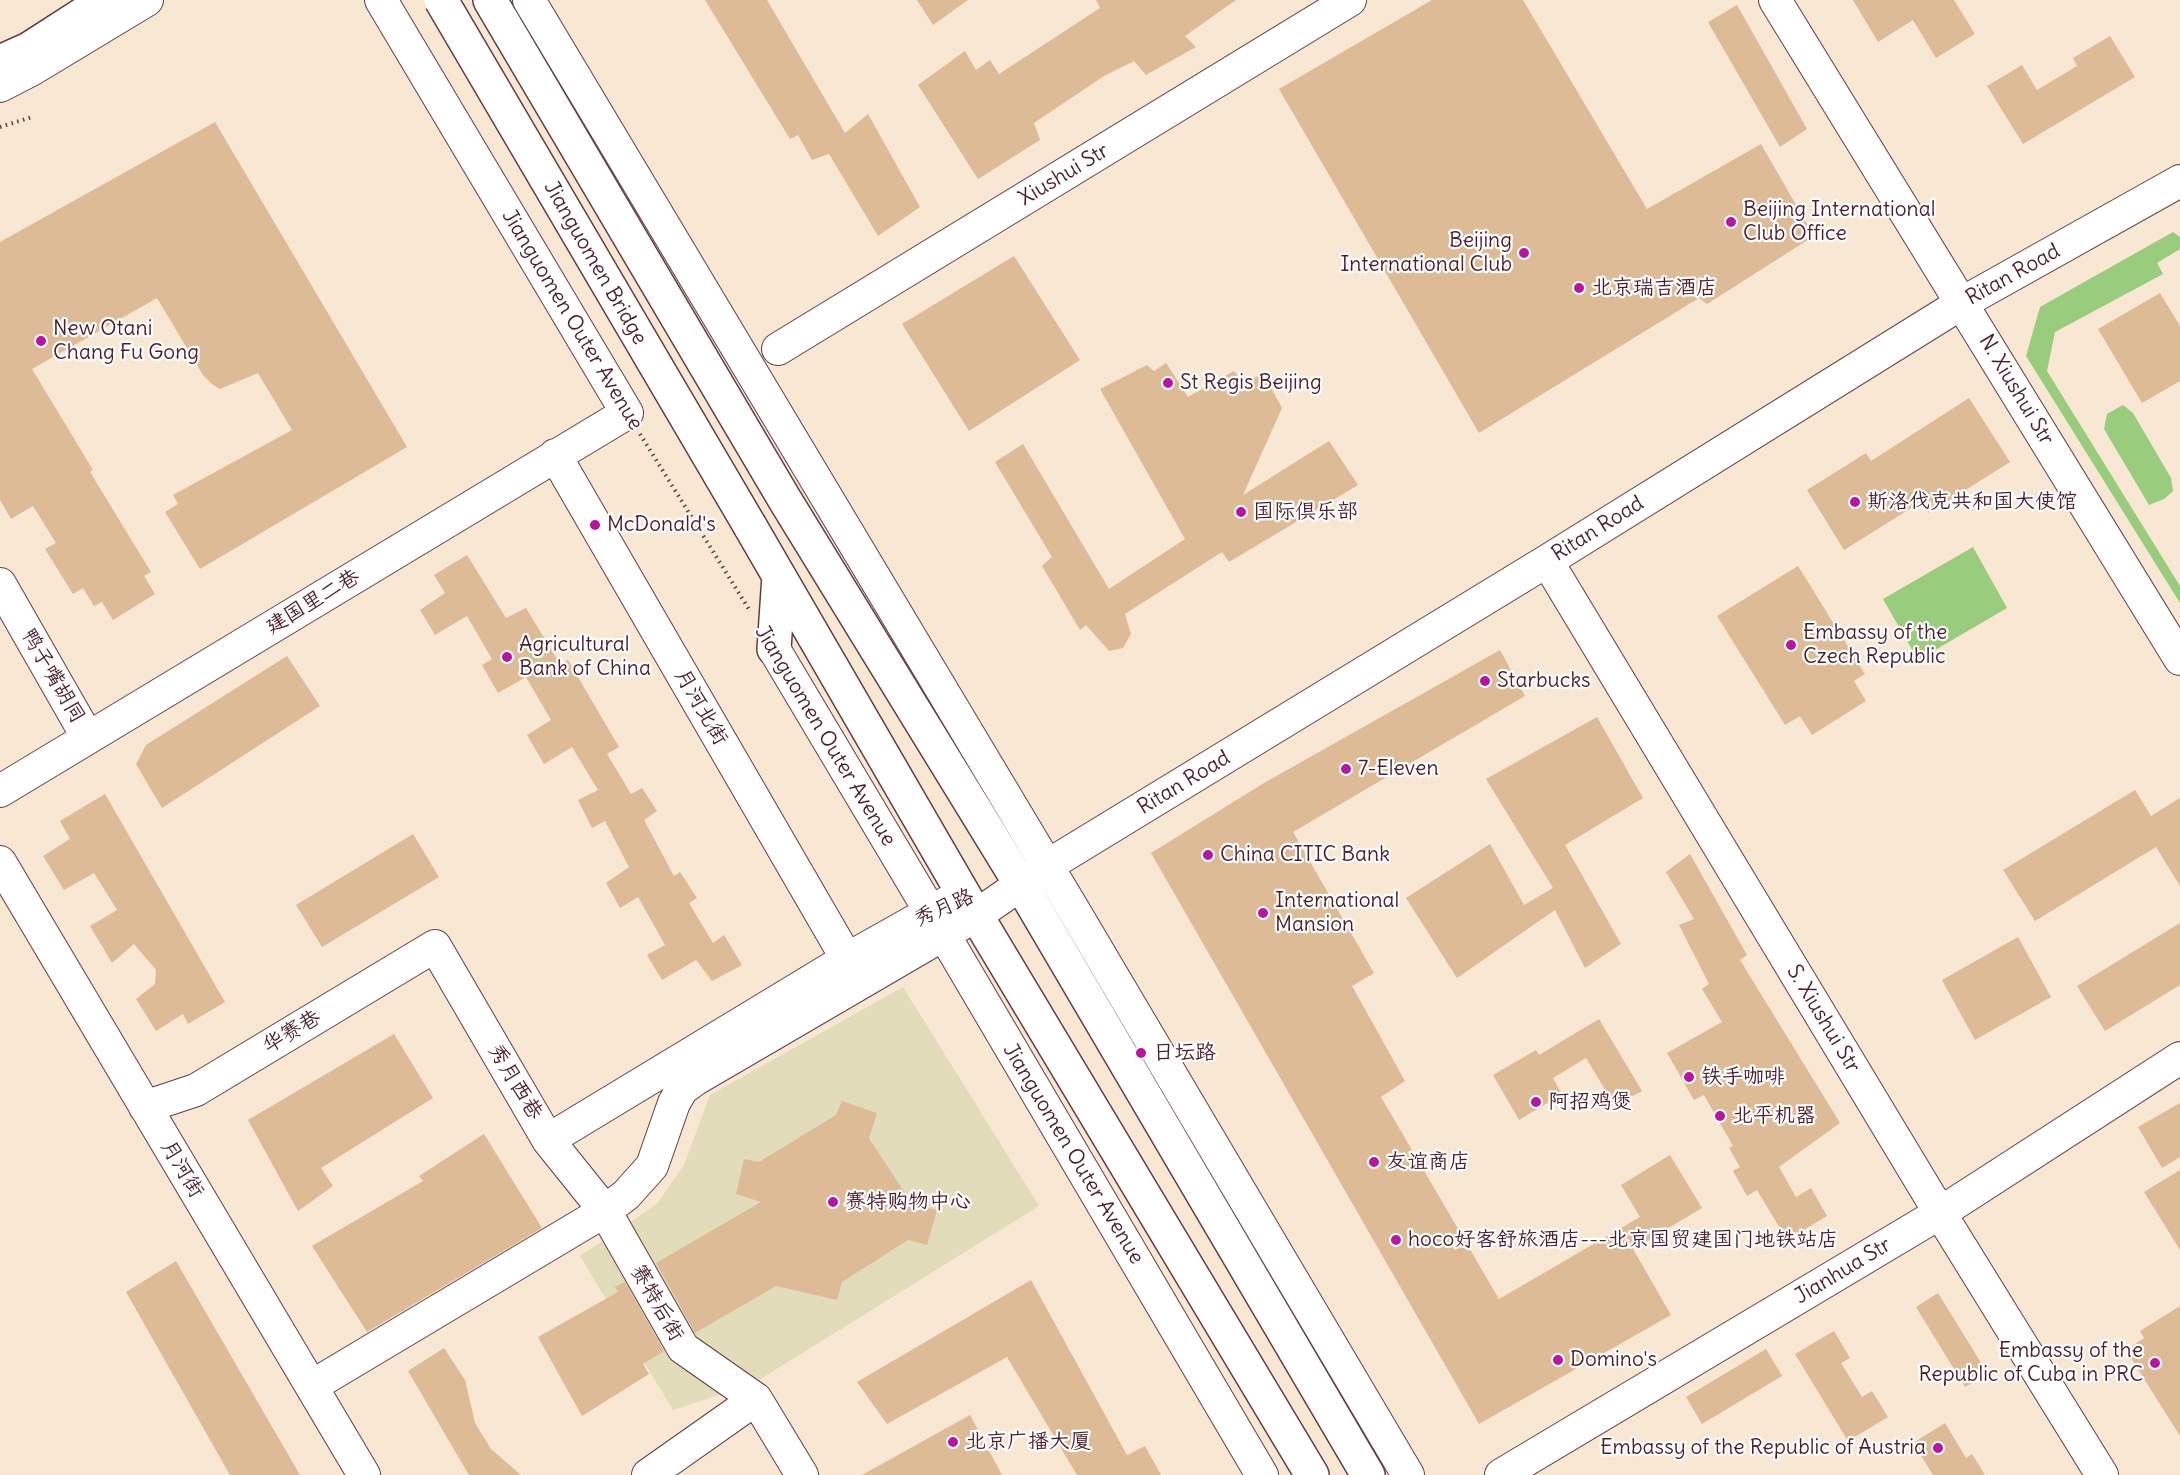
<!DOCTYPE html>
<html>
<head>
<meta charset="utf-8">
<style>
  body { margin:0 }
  canvas { display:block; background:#f7e7d3 }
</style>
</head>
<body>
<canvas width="2180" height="1475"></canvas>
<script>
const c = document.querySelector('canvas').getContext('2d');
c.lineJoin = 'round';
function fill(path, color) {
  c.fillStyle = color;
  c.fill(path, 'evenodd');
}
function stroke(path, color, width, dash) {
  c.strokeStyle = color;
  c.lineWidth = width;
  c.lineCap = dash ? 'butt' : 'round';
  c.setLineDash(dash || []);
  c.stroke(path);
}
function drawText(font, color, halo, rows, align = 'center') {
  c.font = font + ' Delius,"LXGW WenKai TC",sans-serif';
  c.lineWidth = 4.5;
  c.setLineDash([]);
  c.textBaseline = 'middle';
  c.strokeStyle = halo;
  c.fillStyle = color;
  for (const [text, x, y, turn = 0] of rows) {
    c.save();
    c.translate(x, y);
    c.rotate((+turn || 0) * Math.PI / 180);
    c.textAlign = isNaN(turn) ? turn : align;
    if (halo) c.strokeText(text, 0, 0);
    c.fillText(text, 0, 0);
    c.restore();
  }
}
fill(new Path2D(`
  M903 987 1039 1206 754 1383 673 1410 580 1256 657 1204 684 1165 710 1095Z`), '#e2dcba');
fill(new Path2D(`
  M2173 232 2180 237V249L2157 263 2163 274 2055 332 2047 371 2180 586V603L2026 356 2040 307Z
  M2123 405 2133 413 2171 478 2173 491 2164 499 2149 505 2104 429 2107 414Z
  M1973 547 2007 608 1918 660 1883 599Z`), '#99cc7d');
fill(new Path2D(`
  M705 0H767L845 133 868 114 920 207 878 236 829 154 812 160 798 135 790 139Z
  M917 0H968L933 25Z
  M1096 0H1236L1185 36 1196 47 1146 75 1134 61 1104 76 1034 123 1040 140 978 179 918 85 965 51 976 70 990 60 999 74 1100 8Z
  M1432 0H1523L1647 209 1761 144 1814 236 1707 304 1699 298 1479 433 1279 89Z
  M1853 0H1954L1975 34 1936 58 1913 20 1878 42Z
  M1737 5 1807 129 1780 147 1708 22Z
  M2110 36 2135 77 2023 144 1987 86 2022 65 2037 90 2077 66 2073 58Z
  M215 122 407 447 200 569 165 512 178 504 173 495 292 430 258 373 220 389 212 384 203 375 157 298 32 369 93 470 90 472 151 572 144 576 155 594 113 620 102 602 94 606 83 588 73 594 45 549 56 543 33 506 11 519 0 500V242Z
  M1014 256 1080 360 969 431 902 324Z
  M2160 293 2180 326V381L2142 403 2098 329Z
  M1166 363 1188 397 1234 371 1244 384 1263 373 1282 408 1243 495 1329 441 1358 485 1229 562 1222 552 1125 614 1131 634 1123 648 1109 651 1086 625 1080 630 1042 566 1052 557 995 462 1023 444 1109 589 1185 539 1100 389 1147 365 1154 371Z
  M1969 398 2010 462 1929 513 1921 502 1844 550 1807 490 1866 453 1871 461Z
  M467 555 506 618 526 608 560 664 568 660 619 747 607 754 631 794 642 788 657 811 644 820 674 876 680 872 697 898 689 903 713 943 724 935 742 965 712 981 696 960 662 980 647 955 665 945 638 897 620 908 606 883 629 867 605 821 592 828 578 800 598 790 572 747 544 764 527 735 551 720 526 677 498 693 482 665 492 659 467 616 435 635 420 610 445 593 434 575Z
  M1798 566 1865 674 1854 681 1866 701 1812 735 1800 716 1785 725 1717 616Z
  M1500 650 1525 696 1293 832 1374 973 1352 986 1405 1081 1381 1097 1499 1299 1640 1217 1621 1185 1670 1155 1702 1208 1633 1249 1671 1315 1479 1424 1151 853 1264 783Z
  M287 656 320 706 162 808 136 764 146 745Z
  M1597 717 1643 798 1565 845 1621 944 1585 968 1555 910 1457 978 1406 898 1490 844 1524 905 1553 888 1486 779Z
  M2135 790 2151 816 2180 798V886L2156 847 2035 921 2003 870Z
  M105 794 225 1002 188 1024 183 1014 156 1031 136 999 155 984 156 970 134 944 112 963 90 926 117 910 94 873 64 890 43 856 70 839 60 821Z
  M413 834 439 877 322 947 296 905Z
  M1690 854 1747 955 1740 960 1840 1123 1779 1167 1796 1197 1811 1188 1827 1216 1787 1240 1757 1190 1747 1196 1733 1171 1740 1167 1729 1148 1733 1146 1704 1095 1694 1100 1667 1053 1722 1022 1702 989 1709 984 1679 925 1694 919 1666 872Z
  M2180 923V985L2105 1031 2077 986Z
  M2018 937 2051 997 1975 1040 1942 980Z
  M1599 1019 1642 1091 1615 1106 1586 1058 1553 1078 1562 1094 1519 1120 1493 1075 1536 1050 1539 1055Z
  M394 1034 433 1098 321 1168 333 1186 298 1211 248 1120Z
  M842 1101 877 1113 869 1138 912 1204 937 1210 927 1245 908 1240 842 1282 837 1300 776 1286 695 1333 656 1263 761 1202 736 1194 744 1159 759 1162 836 1115Z
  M2180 1103V1157L2162 1168 2138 1127Z
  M484 1134 542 1228 367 1332 312 1246 423 1181 419 1176Z
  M2180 1170V1250L2144 1192Z
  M176 1261 300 1475H230L126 1292Z
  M1031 1280 1127 1455 1145 1446 1161 1475H1077L1007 1357 887 1424 857 1382Z
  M625 1282 664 1351 643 1364 649 1374 582 1416 538 1337 618 1292 615 1287Z
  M1938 1293 1988 1374 1965 1387 1916 1307Z
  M2180 1306V1436L2126 1350 2144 1338 2140 1331Z
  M1834 1331 1850 1358 1841 1363 1862 1397 1872 1391 1888 1417 1848 1441 1795 1354Z
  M444 1348 465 1380 475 1423 491 1449 521 1475H469L408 1371Z
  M1766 1349 1782 1376 1702 1424 1686 1397Z
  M970 1415 1002 1475H862Z
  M1945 1423 1966 1458 1972 1454 1985 1475H1933L1913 1443Z`), '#ddbb97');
const minor = new Path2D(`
  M529 0 1076 914 1408 1475
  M1775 0 2180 659
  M0 86 31 70 147 0
  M778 349 1350 0
  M555 455 847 959
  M1547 561 1940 1213 2102 1475
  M0 584 88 738
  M774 649 930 911 1262 1475
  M0 791 627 413 381 0
  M0 862 364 1475
  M145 1107 196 1090 435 946 548 1140 605 1211 683 1348 756 1399 802 1475
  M548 1140 847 959 950 901
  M312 1386 605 1211 626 1195 652 1166 674 1103 682 1089 696 1079 977 915 1047 866 1547 561 1962 303 2180 181
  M648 1475 756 1399
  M1501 1475 1940 1213 2180 1058`);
const highway = new Path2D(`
  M490 0 785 500 1020 883 1368 1475
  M0 62 29 49 105 0
  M750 526 964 895 1312 1475
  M774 649 779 576`);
stroke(minor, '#643d44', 34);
stroke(highway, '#643d44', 36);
stroke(new Path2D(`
  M0 127 32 117
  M640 434 750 611`), '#643d44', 4, [1.5, 4.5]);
stroke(minor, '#fff', 32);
stroke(highway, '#fff', 33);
const highwayBridge = new Path2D(`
  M441 0 750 526`);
stroke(highwayBridge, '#643d44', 36, []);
stroke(highwayBridge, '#fff', 33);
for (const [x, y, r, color] of [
  [1731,222,6,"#b5179e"],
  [1524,253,6,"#b5179e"],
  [1579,288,6,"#b5179e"],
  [41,341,6,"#b5179e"],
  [1168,383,6,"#b5179e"],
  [1855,502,6,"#b5179e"],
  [1241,512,6,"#b5179e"],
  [595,525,6,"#b5179e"],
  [1791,645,6,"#b5179e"],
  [507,657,6,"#b5179e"],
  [1485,681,6,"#b5179e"],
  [1346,769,6,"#b5179e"],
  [1208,855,6,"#b5179e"],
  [1263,913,6,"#b5179e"],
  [1141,1053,6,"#b5179e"],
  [1689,1077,6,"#b5179e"],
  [1536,1102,6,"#b5179e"],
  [1720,1116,6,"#b5179e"],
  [1374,1162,6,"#b5179e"],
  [833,1202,6,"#b5179e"],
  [1396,1240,6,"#b5179e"],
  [1558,1360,6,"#b5179e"],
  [2155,1363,6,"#b5179e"],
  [953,1442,6,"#b5179e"],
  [1938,1448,6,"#b5179e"]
]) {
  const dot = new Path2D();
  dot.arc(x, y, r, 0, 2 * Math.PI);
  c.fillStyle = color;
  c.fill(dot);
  stroke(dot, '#fff', 2);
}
drawText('21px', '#4a1f2b', '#fff', [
  ["Xiushui Str",1064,175,-31],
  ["Jianguomen Bridge",595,263,60],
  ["Ritan Road",2013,275,-29],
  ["Jianguomen Outer Avenue",572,320,59],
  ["N. Xiushui Str",2016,390,59],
  ["Ritan Road",1598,529,-32],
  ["建国里二巷",313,602,-31],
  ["鸭子嘴胡同",53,676,60],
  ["月河北街",701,707,60],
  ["Jianguomen Outer Avenue",825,736,59],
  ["Ritan Road",1184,783,-31],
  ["秀月路",944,908,-24],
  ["S. Xiushui Str",1823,1019,59],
  ["华赛巷",292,1032,-31],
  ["秀月西巷",515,1082,59],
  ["Jianguomen Outer Avenue",1073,1154,59],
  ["月河街",182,1169,59],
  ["Jianhua Str",1843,1271,-31],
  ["赛特后街",657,1303,60]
]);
drawText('21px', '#4a1f2b', '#fff', [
  ["Beijing International",1743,210],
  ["Club Office",1743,234],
  ["Beijing",1512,241,"right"],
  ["International Club",1512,265,"right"],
  ["北京瑞吉酒店",1591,288],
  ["New Otani",53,329],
  ["Chang Fu Gong",53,353],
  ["St Regis Beijing",1180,383],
  ["斯洛伐克共和国大使馆",1867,502],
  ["国际俱乐部",1253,512],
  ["McDonald's",607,525],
  ["Embassy of the",1803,633],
  ["Czech Republic",1803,657],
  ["Agricultural",519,645],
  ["Bank of China",519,669],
  ["Starbucks",1497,681],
  ["7-Eleven",1358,769],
  ["China CITIC Bank",1220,855],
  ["International",1275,901],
  ["Mansion",1275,925],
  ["日坛路",1153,1053],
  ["铁手咖啡",1701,1077],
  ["阿招鸡煲",1548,1102],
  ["北平机器",1732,1116],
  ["友谊商店",1386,1162],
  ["赛特购物中心",845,1202],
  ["hoco好客舒旅酒店---北京国贸建国门地铁站店",1408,1240],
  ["Embassy of the",2143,1351,"right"],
  ["Republic of Cuba in PRC",2143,1375,"right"],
  ["Domino's",1570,1360],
  ["北京广播大厦",965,1442],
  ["Embassy of the Republic of Austria",1926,1448,"right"]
], 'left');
</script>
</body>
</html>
